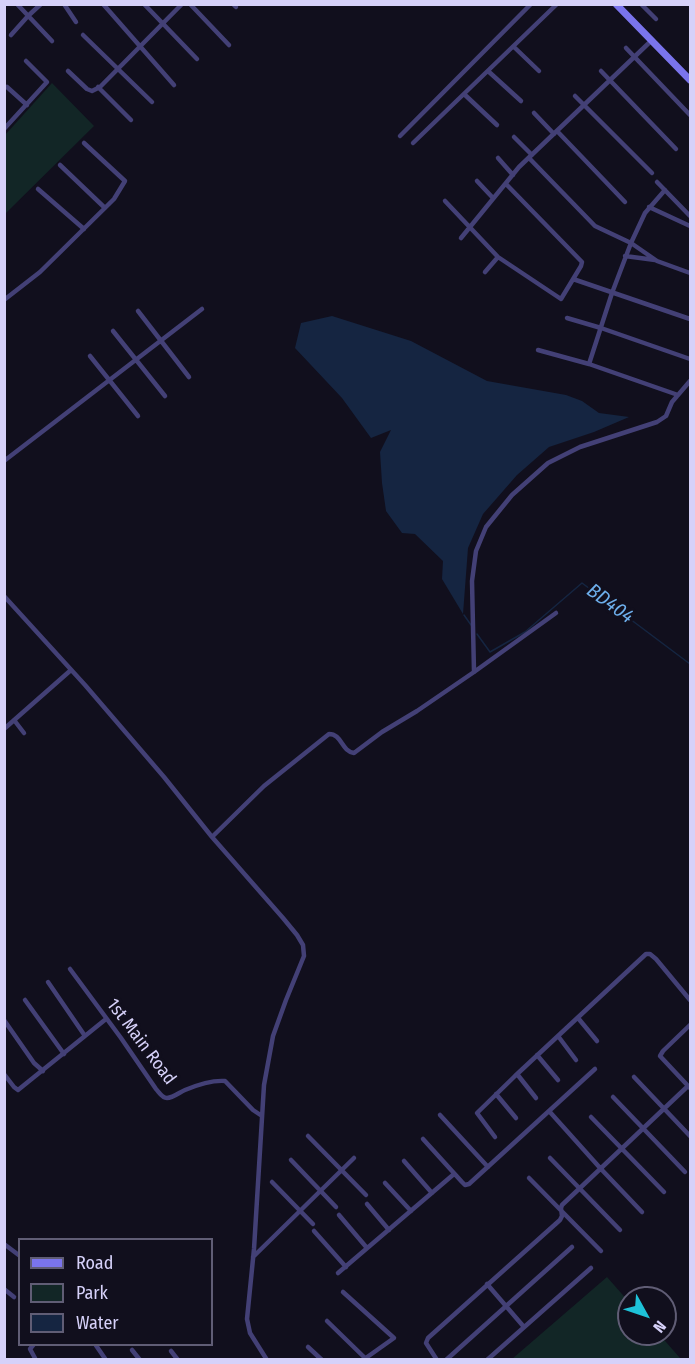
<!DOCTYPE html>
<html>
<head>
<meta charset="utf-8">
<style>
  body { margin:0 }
  #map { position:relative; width:695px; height:1364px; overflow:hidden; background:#110f1d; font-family:"Fira Sans Condensed",sans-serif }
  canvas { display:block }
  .frame { position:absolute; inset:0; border:6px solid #d6d1f9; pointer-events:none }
  .legend { position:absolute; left:18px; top:1238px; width:195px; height:108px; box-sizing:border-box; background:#110f1d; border:2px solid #605d75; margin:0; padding:8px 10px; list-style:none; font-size:18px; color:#d6d1f9 }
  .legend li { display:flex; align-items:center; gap:12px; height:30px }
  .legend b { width:30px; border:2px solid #605d75 }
  .north { position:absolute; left:617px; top:1286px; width:60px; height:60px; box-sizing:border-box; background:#110f1d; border:2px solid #605d75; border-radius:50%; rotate:130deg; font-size:16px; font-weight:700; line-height:24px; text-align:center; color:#d6d1f9 }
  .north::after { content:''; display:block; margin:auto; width:21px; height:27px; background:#1ec2d8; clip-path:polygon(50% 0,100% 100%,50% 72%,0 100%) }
</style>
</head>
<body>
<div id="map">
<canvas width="695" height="1364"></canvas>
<div class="frame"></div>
<ul class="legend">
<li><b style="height:8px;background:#7a74ec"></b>Road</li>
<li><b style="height:16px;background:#122626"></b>Park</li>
<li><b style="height:16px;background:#152541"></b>Water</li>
</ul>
<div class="north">N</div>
</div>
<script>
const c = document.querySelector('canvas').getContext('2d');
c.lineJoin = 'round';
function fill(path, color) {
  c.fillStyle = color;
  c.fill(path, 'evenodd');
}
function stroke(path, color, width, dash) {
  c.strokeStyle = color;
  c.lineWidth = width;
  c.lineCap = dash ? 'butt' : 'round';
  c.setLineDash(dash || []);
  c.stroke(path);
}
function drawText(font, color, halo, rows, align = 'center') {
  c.font = font + ' "Fira Sans Condensed",sans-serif';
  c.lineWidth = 6;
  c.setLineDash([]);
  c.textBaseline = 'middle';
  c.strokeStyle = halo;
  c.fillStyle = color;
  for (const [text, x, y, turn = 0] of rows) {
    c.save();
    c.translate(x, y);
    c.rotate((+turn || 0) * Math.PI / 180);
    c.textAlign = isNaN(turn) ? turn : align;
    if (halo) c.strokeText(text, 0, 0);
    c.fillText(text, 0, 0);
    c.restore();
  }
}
fill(new Path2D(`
  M52 83 94 126 5 214V135Z
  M607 1277 629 1302V1334H659L680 1358 679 1360 512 1359Z`), '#122626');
fill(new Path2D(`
  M332 316 411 341 487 381 566 395 582 401 599 413 629 417 594 432 549 447 517 475 483 514 468 548 463 614 442 579 443 561 415 534 402 533 386 511 382 483 380 452 391 430 371 438 342 398 295 348 301 323Z`), '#152541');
stroke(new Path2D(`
  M464 615 471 625
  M477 634 490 652 525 632 582 583 690 664`), '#152541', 1.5);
stroke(new Path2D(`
  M17 4 52 41
  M64 4 76 22
  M103 4 174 85
  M144 4 197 59
  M190 4 229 45
  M233 4 236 7
  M641 4 656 19
  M11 35 28 16 41 4
  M83 35 152 102
  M514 47 539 71
  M626 48 690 115
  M68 71 87 89 92 91 100 87 182 4
  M488 71 521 101
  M601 71 676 149
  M7 87 27 105
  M98 87 131 120
  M464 94 497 125
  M575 96 652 173
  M534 113 554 134
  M4 129 47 82 26 61
  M557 131 625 202
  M400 136 531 4
  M514 137 532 155
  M413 143 557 4
  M498 158 513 175
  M529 158 595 226 631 243 657 261 690 273
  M60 165 105 208
  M477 181 493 198
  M657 182 690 216
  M38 189 84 229
  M445 201 498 257 561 299 581 266 582 262 506 184
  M649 207 690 226
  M461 238 519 167 651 41
  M625 256 655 260
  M485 272 498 257
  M573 279 690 319
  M4 300 40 272 114 199 125 181 84 143
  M138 311 189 377
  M567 318 601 328 690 359
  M113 331 165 396
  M538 350 589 364 678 395
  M90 356 138 416
  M589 364 612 293 631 243 645 213 665 190
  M4 461 202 309
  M4 596 85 685 164 777 212 837 283 918 297 935 303 945 304 956 286 1000 273 1036 264 1085 254 1249 247 1319 250 1333 267 1360
  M474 672 472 581 476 551 486 527 512 495 548 463 580 447 657 422 666 416 672 402 690 381
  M14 720 24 733
  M4 729 71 670
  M212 837 264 786 329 734C342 734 341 751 354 753L382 732 417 711 474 672 556 613
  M70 969 121 1038 156 1089C159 1092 162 1098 167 1098 173 1098 180 1092 185 1090 197 1085 212 1080 225 1081L253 1110 262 1116
  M48 982 85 1036
  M25 1000 64 1054
  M578 1018 597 1041
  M4 1020 34 1063 43 1071
  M690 1025 663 1051 660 1056 690 1088
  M558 1036 576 1060
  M537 1055 558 1080
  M4 1074 14 1087 18 1090 106 1019
  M517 1074 536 1098
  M634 1077 690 1136
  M496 1094 516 1118
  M613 1097 685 1172
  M549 1111 601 1169 642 1212
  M440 1115 488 1167
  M591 1117 664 1192
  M308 1136 366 1195
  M495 1137 477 1113 515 1076 646 954H650L656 959 690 1000
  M423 1139 462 1182 465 1185 469 1184 595 1069
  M550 1158 620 1230
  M291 1160 336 1207
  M404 1161 432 1193
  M529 1178 601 1251
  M272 1182 313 1224
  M385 1183 411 1211
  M367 1204 389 1230
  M339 1215 367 1248
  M314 1231 346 1267
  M4 1244 20 1256
  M253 1257 354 1158
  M338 1273 454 1174
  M487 1284 524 1327
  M4 1289 14 1297
  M343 1292 394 1338 363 1360
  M327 1321 365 1358
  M34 1344 30 1349 36 1360
  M95 1344 106 1360
  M308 1347 322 1360
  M132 1350 140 1360
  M171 1351 178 1360
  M437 1360 426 1343 428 1338 560 1220 562 1216 561 1208 562 1205 688 1086
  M446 1360 572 1247
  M487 1360 591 1268`), '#434076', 4.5);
stroke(new Path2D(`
  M616 4 690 80`), '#7a74ec', 7);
drawText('18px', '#d6d1f9', '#110f1d', [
  ["1st Main Road",141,1042,53]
]);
drawText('italic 20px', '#6daeeb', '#110f1d', [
  ["BD404",610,604,36]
]);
</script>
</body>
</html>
